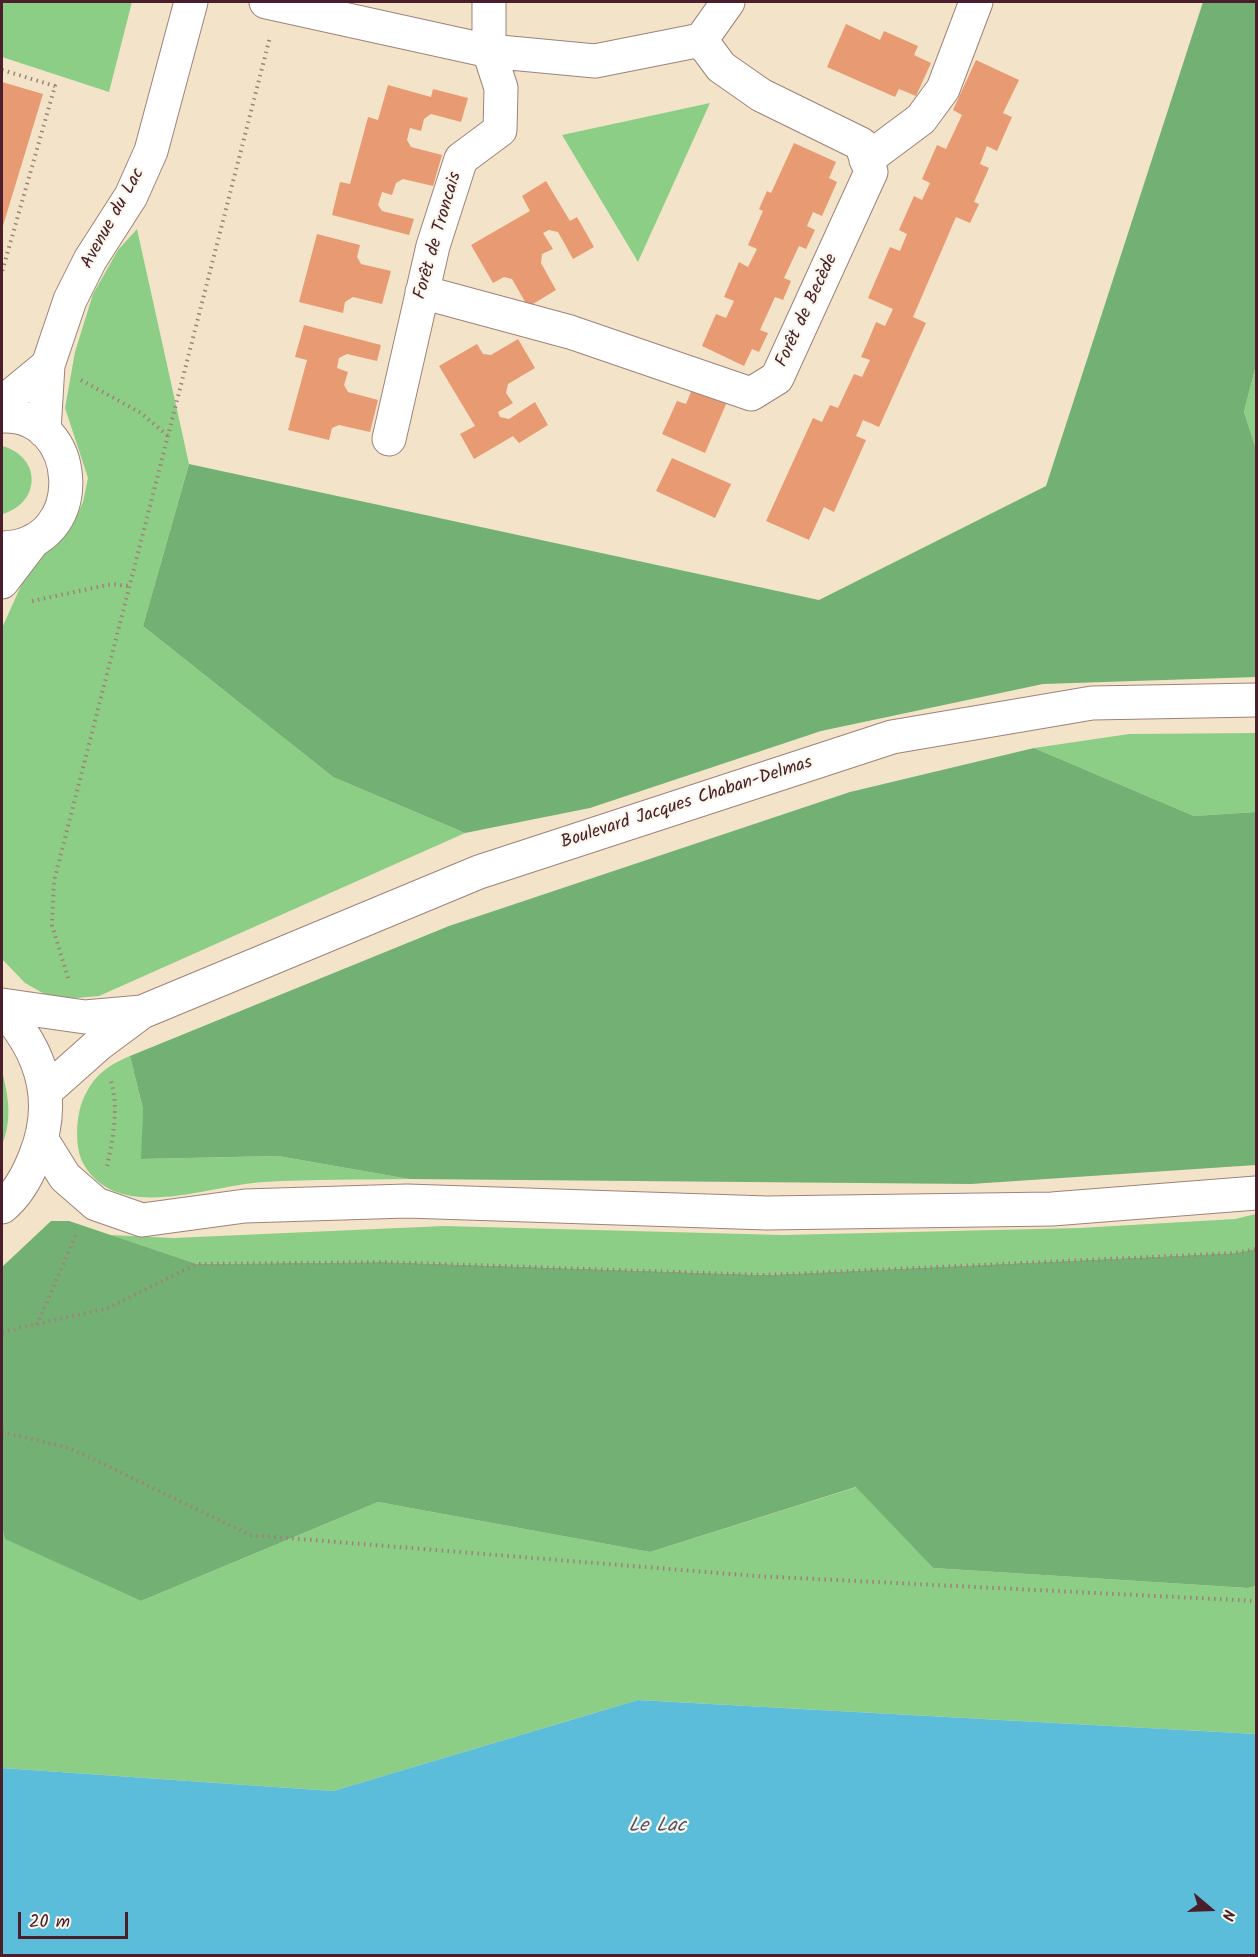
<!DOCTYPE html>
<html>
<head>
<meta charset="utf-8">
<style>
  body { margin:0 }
  #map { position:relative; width:1258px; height:1957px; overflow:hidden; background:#f3e4c9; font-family:Kalam,sans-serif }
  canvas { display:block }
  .frame { position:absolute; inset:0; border:3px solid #4a1f2b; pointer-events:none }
  .north { position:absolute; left:1180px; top:1879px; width:60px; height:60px; -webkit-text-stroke:4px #fbf7ec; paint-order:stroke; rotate:109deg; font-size:16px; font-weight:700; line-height:24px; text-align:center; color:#4a1f2b }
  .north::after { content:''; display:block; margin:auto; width:21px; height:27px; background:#4a1f2b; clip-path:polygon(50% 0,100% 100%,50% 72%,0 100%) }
  .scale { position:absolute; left:18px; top:1912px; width:110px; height:27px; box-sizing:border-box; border:3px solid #4a1f2b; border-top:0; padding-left:8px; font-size:18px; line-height:21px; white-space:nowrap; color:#4a1f2b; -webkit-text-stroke:4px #fbf7ec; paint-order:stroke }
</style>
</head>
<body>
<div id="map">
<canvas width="1258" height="1957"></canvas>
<div class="frame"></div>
<div class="north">N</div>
<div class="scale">20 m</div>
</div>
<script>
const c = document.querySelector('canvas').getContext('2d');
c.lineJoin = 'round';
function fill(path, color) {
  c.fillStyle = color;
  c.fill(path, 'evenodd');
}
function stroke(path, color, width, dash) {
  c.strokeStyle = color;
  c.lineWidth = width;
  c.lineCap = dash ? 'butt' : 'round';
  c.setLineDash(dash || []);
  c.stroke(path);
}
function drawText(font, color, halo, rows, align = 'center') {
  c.font = font + ' Kalam,sans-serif';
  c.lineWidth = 4.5;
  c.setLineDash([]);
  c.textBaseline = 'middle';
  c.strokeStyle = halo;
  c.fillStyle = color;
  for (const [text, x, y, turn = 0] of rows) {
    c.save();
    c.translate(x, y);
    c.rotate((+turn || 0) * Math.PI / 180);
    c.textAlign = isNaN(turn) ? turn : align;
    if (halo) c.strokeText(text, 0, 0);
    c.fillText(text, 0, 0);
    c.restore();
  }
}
fill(new Path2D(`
  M2 2H132L109 92 2 57Z
  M710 103 638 262 562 135Z
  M137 229 189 464 143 626 333 777 465 833 99 996 55 1000 25 983 2 959V628L24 579 44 554 71 528 83 502 88 478 65 408 75 352 93 294 118 250Z
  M1256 365V449L1244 412Z
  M2 446C41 456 42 502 3 514Z
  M1256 733V812L1194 816 1034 748 1129 734Z
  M130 1056 143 1109 142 1159 278 1156 409 1179C361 1180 312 1179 264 1182 208 1185 117 1225 83 1163 75 1148 76 1121 81 1105 91 1078 104 1067 130 1056Z
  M2 1071C9 1098 12 1120 2 1145Z
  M1256 1214V1249L1235 1253 766 1275 384 1262 197 1264 110 1235 173 1238 444 1226 783 1235 1080 1228 1235 1219Z
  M857 1487 933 1568 1248 1588 1256 1586V1734L638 1700 333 1791 2 1768V1526L6 1539 141 1601 378 1502 650 1552Z`), '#8dce86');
fill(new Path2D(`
  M1203 2H1256V365L1244 412 1256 449V677L1043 684 821 731 590 808 465 833 333 777 143 626 189 464 819 600 1046 486Z
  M1034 748 1194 816 1256 812V1165L971 1184 409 1179 278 1156 141 1159 143 1109 130 1056 449 926 850 792Z
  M51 1221H69L197 1264 384 1262 766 1275 1235 1253 1256 1249V1586L1248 1588 933 1568 856 1487 650 1552 378 1502 141 1601 5 1539 2 1526V1267Z`), '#72b173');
fill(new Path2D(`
  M638 1700 1256 1734V1955H2V1768L333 1791Z`), '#5cbddb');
fill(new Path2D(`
  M846 24 880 40 884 31 918 46 914 55 931 63 916 96 899 89 895 97 827 67Z
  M976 60 1019 80 1003 113 1012 117 997 151 987 146 980 164 989 168 974 202 979 204 970 223 956 217 913 317 926 323 879 427 863 420 856 436 866 440 834 512 824 507 809 540 766 521 813 418 822 422 830 405 838 408 854 374 862 377 870 360 861 357 869 339 876 322 885 326 893 309 868 298 890 247 900 251 907 234 899 230 914 196 922 200 930 183 922 179 937 145 946 149 962 115 953 110Z
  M2 82 43 94 2 229Z
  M388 85 431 97 433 89 468 98 461 122 431 114 424 119 421 131 410 128 407 140 411 147 442 155 433 186 403 179 396 183 392 195 382 192 378 205 382 211 414 219 409 235 332 215 340 182 350 184 368 117 378 120Z
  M794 143 836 162 829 178 837 182 822 216 813 212 807 226 815 230 806 249 799 246 784 278 791 281 783 300 775 297 760 330 768 333 759 352 752 349 744 366 702 346 716 314 726 318 734 301 724 297 739 262 748 267 757 249 748 245 763 211 759 209 767 191 771 193Z
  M546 181 570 221 577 217 594 247 573 259 558 232 549 230 543 233 553 249 542 254 541 263 556 290 528 307 512 279 504 277 493 283 471 245 530 211 522 196Z
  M317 234 360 245 357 257 361 264 391 271 382 304 353 297 345 302 343 313 299 302Z
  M304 325 381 345 377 361 347 354 339 358 337 368 348 372 344 385 348 392 378 400 370 432 339 425 332 428 329 440 288 430 307 360 295 357Z
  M518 339 535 368 508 384 506 393 513 403 498 412 500 417 509 419 535 402 548 425 519 443 513 436 474 459 460 434 475 426 439 366 477 344 483 354 491 355Z
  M693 387 727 402 705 453 662 434 677 401 686 404Z
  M672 458 731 484 715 518 656 491Z`), '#e89a73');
const minor = new Path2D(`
  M266 2 489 51 595 61 701 40 728 2
  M866 160 921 119 943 89 976 2
  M422 292 570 332 751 394 777 378 871 172 861 144 761 95 721 67 701 40
  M2 403 48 365
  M2 416C82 412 92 546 2 548
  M44 431 48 365 70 300 90 260 131 196 151 151 191 2
  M389 439 433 246 461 159 500 130 501 88 489 51V2
  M2 582 34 540`);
const major = new Path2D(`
  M2 1005 85 1017 142 1012
  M2 1008C42 1051 58 1101 35 1157 28 1175 17 1195 2 1207
  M45 1092 99 1044 142 1012 479 872 892 737 1092 703 1256 700`);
const highway = new Path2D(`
  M42 1140 65 1177 96 1204 142 1220 245 1206 407 1201 767 1213 1052 1209 1256 1193`);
stroke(minor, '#9e827a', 35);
stroke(major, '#9e827a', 35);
stroke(highway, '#9e827a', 35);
stroke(new Path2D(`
  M2 70 55 86 2 272
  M81 380 141 413 168 436
  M32 601 112 584 129 586
  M68 978 52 925 54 881 270 37
  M107 1166C113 1139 119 1108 111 1081
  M37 1325 77 1232
  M2 1332 108 1308 197 1264 384 1262 766 1275 1235 1253 1256 1249
  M2 1432 70 1448 250 1535 756 1576 1256 1601`), '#9e827a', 4, [1.5, 4.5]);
stroke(minor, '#fff', 33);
stroke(major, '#fff', 33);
stroke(highway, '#fff', 33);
drawText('18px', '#4a1f2b', '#fbf7ec', [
  ["Avenue du Lac",114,219,-61],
  ["Forêt de Troncais",439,236,-74],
  ["Forêt de Becède",808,311,-65],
  ["Boulevard Jacques Chaban-Delmas",687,804,-18]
]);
drawText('italic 20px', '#505669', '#fbf7ec', [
  ["Le Lac",657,1828]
]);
</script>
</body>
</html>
